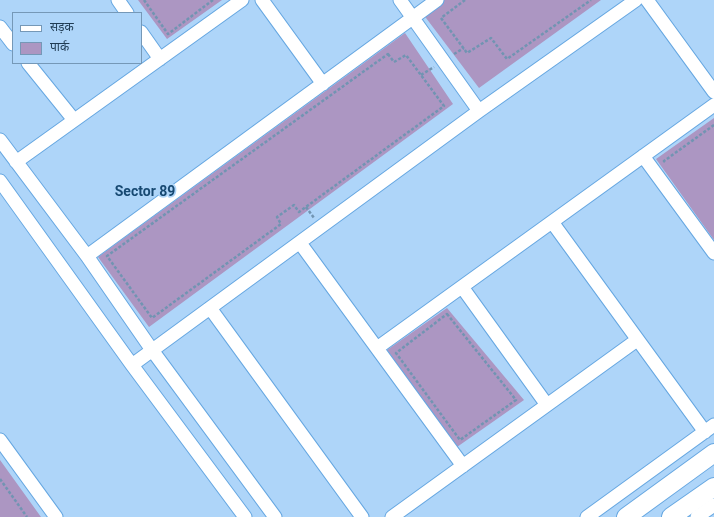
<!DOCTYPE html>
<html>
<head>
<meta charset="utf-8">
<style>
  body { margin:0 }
  #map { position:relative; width:714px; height:517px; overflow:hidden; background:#aed5f9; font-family:Roboto,"Noto Sans Devanagari",sans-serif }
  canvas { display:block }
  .legend { position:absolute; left:12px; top:12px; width:130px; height:52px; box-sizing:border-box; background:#aed5f9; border:1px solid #7598b7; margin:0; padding:5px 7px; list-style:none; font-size:12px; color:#203c54 }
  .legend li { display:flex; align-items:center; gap:8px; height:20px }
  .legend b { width:20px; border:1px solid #7598b7 }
</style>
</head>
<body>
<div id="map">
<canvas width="714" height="517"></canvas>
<ul class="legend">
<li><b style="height:5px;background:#fff"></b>सड़क</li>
<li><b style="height:11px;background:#ac96c2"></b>पार्क</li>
</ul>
</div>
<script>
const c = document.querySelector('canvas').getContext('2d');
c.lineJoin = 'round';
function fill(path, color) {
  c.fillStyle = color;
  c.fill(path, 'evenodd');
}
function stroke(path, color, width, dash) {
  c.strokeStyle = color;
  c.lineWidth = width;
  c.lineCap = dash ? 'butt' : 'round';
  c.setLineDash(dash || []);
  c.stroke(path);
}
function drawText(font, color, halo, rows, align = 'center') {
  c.font = font + ' Roboto,sans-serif';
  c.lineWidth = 3.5;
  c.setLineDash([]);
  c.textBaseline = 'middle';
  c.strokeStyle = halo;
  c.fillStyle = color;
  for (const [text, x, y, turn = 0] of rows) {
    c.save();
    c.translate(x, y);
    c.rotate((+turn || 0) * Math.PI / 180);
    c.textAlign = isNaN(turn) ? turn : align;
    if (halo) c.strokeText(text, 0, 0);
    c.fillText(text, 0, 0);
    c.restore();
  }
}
fill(new Path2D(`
  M138 0H222L167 39Z
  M442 0H601L479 88 423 14Z
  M405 33 453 104 149 327 98 257Z
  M714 118V240L656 159Z
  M447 308 524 400 457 447 387 350Z
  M0 460 41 517H0Z`), '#ac96c2');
const street = new Path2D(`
  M118 0 127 13
  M262 0 323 84
  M400 0 479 111
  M647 0 714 92
  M0 27 13 44
  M141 32 160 59
  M28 63 74 120
  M0 140 87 256 152 350 275 517
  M643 156 714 253
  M16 162 242 0
  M0 181 132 365 245 517
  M552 222 705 432
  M300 243 463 466
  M87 256 437 0
  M462 287 547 405
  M210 308 362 517
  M377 348 714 105
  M132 365 479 111 636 0
  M0 440 56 517
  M392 517 637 340
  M587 517 714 425
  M697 517 714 505`);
const secondary = new Path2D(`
  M626 517 714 453
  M671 517 714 487`);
stroke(street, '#66a7e1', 15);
stroke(secondary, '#66a7e1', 20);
stroke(new Path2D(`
  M144 0 168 34 213 0
  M465 0 441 18 467 53 491 38 507 59 591 0
  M388 54 394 62 406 55 444 106 299 212 294 205 277 217 281 224 152 318 107 256Z
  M454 54 464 48
  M421 75 434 67
  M665 162 664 161 714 125
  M306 207 314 218
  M447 314 516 400 460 440 396 353Z
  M0 479 27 517`), '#7194b2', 2.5, [3, 2]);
stroke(street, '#fff', 13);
stroke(secondary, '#fff', 18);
drawText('bold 14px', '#174972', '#aed5f9', [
  ["Sector 89",145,192]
]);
</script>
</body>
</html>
